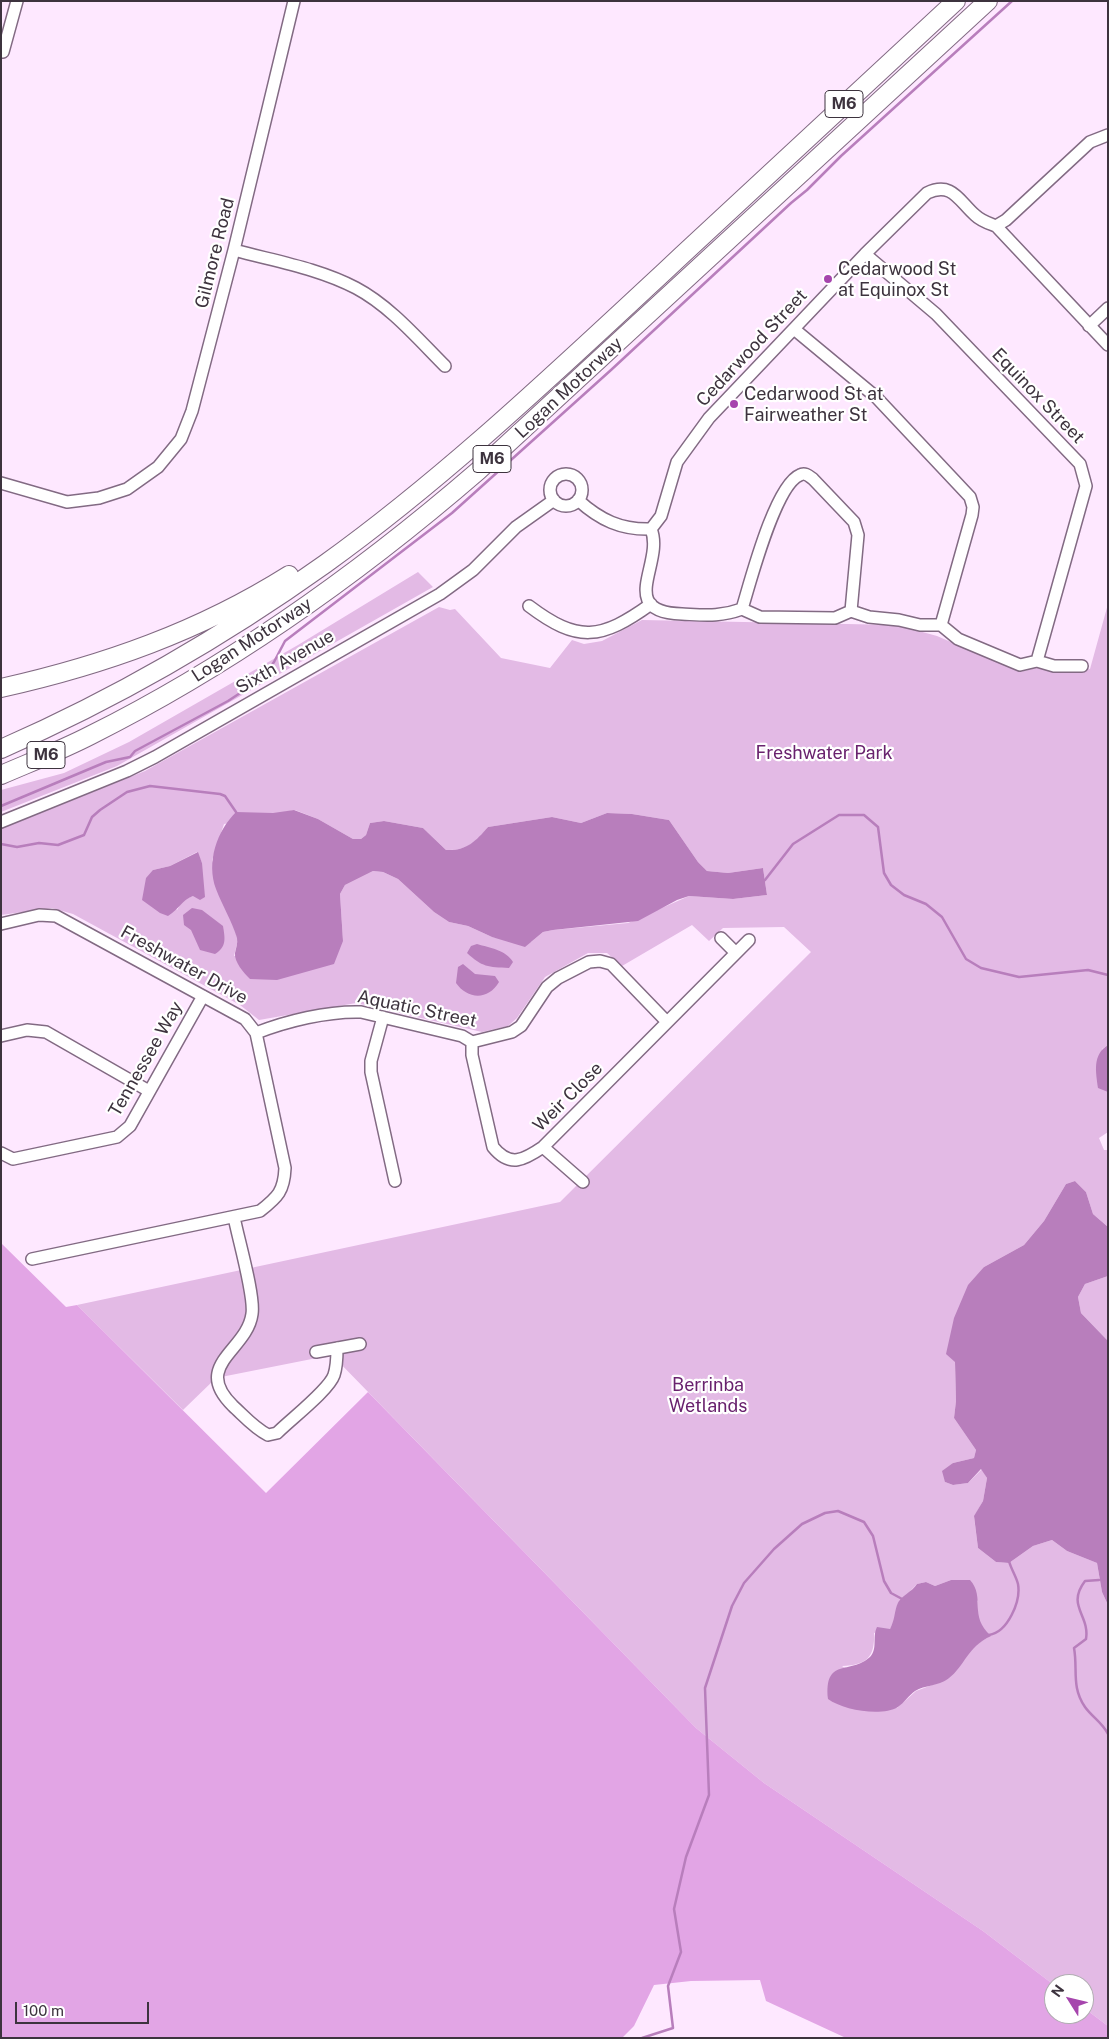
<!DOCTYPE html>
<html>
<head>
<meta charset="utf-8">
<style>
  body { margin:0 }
  #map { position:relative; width:1109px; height:2039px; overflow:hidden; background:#fee8ff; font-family:"Public Sans",sans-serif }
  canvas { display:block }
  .frame { position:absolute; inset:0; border:2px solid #3d333e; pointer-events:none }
  .north { position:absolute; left:1044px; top:1974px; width:50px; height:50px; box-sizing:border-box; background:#fff; border:1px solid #b1adb2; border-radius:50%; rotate:306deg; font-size:14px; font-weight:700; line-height:20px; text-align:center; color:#3d333e }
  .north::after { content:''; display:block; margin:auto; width:18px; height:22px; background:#a645ad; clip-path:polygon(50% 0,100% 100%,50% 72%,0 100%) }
  .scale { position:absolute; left:15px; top:2002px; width:134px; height:22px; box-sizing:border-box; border:2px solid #3d333e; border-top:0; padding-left:6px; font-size:15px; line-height:18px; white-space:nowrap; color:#3d333e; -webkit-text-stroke:4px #fff; paint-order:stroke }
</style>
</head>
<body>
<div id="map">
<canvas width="1109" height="2039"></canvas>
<div class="frame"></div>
<div class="north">N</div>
<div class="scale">100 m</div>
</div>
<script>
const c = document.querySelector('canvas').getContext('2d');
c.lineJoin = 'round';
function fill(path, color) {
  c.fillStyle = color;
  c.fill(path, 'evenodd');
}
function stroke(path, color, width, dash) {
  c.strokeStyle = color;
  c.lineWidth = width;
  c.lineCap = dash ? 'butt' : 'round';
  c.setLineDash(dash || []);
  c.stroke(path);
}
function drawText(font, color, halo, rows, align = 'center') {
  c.font = font + ' "Public Sans",sans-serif';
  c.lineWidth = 4.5;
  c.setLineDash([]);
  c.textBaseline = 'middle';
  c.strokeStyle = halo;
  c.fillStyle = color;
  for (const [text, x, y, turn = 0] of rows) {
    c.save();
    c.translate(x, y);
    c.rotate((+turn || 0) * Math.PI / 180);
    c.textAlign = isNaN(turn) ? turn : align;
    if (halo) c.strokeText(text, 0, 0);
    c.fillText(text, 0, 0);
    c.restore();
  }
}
fill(new Path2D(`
  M418 572 433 587 117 766 1 812V790L64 773 129 742 298 645Z
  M1108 604V1045L1102 1049 1108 1092V1132L1099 1138 1104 1150H1108V1227L1093 1214 1086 1192 1075 1181 1066 1184 1044 1221 1024 1245 984 1267 955 1362 956 1401 954 1418 976 1450 974 1458 953 1463 945 1482 953 1485 968 1483 982 1469 987 1478 983 1501 974 1517 978 1548 996 1562 1009 1563 1033 1546 1052 1540 1067 1551 1097 1563 1102 1592 1108 1605V2026L1084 2008V1984L1054 1985 983 1931 764 1783 696 1728 332 1355 216 1378 183 1410 77 1305 560 1202 811 952 784 927 723 928 709 941 692 925 622 966 607 953H588L545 977 517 1018 508 1026 482 1032 356 1003 259 1020 240 1005 73 914 52 908 1 915V829L145 771 439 607 450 610 455 609 501 658 550 668 572 640 584 644 602 641 642 620 897 625 937 636 1020 672 1036 668 1068 673 1090 669ZM295 810 318 819 353 839H361L366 835 370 823 384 821 423 828 446 850C466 851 475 843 488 827L552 817 581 823 607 813 632 814 669 820 698 862 707 871 728 873 763 868 767 895 733 899 689 896 628 923 553 930 543 932 531 942 492 937 468 926 449 922 434 912 398 879 383 872 373 871 345 885 340 894 343 941 234 956 238 940 212 860 224 824ZM197 852 202 863 193 896 183 900 177 910 153 870 170 866ZM951 1580 978 1601V1622L990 1636 971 1648 948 1679 916 1691 897 1708 842 1666C867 1665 875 1657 874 1633L890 1629 897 1616V1605L917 1584 926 1582 935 1586Z
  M1108 1276V1341L1081 1313 1078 1297 1085 1284Z`), '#e3bae5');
fill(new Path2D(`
  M1 1243 66 1307 77 1305 266 1493 368 1392 696 1728 764 1783 983 1931 1054 1985V2014H1084V2008L1108 2026V2038H846L766 2001 760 1980 691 1981 654 1985 634 2026 622 2038H1Z`), '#e2a5e5');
fill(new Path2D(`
  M294 810 318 819 353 839H361L366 835 370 823 384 821 423 828 446 850C466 851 475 842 488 827L552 817 581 823 607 813 632 814 669 820 698 862 707 871 728 873 763 868 767 895 733 899 689 896 677 900 638 921 553 930 543 932 525 947 492 937 468 926 449 922 434 912 398 879 383 872 373 871 345 885 340 894 343 941 334 964 277 980 250 979C244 973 234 962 235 953 236 948 238 943 237 938 232 921 222 905 216 889 206 862 217 831 236 812L273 813Z
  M198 852 202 863 205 897 200 900 193 896C182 900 179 909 168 916L160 913 142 900 146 878 153 870 170 866Z
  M192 908 202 910 223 926C225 938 227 947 215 954L200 950 191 930 184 925 183 915Z
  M477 944C490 948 506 950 513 962L509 968C488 967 482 967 467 953L471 946Z
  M463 964 475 974 495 976 499 982C488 1001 467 999 456 983L458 967Z
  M1108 1045V1092L1098 1088C1096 1072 1092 1055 1108 1045Z
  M1075 1181 1086 1192 1093 1214 1108 1227V1276L1085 1284 1078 1297 1081 1313 1108 1341V1605L1102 1592 1097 1563 1067 1551 1052 1540 1033 1546 1009 1563 996 1562 978 1548 974 1516 983 1501 987 1478 981 1469 968 1483 953 1485 945 1482 942 1471 953 1463 974 1458 976 1450 954 1418 956 1401 955 1362 946 1354 954 1318 968 1285 984 1267 1024 1245 1044 1221 1066 1184Z
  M951 1580H970C986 1598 968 1615 991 1636 966 1648 966 1665 948 1679 938 1686 925 1685 915 1691 909 1695 904 1703 898 1707 881 1717 843 1710 828 1699 824 1657 850 1675 870 1657 878 1649 872 1637 877 1627L890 1629C895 1619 894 1614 897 1605 900 1596 912 1592 917 1584L926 1582 935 1586Z`), '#b87ebc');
stroke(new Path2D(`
  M1 806 106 762 130 757 135 751 228 701 260 680 274 662 285 641 452 513 611 370 791 203 807 190 841 156 1012 1
  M1 844 17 847 39 843 58 845 84 835 92 817 100 810 127 792 150 786 220 794 225 796 236 812
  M765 880 793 844 839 815H864L878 827 884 873 891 885 904 895 926 904 942 917 966 959 981 968 1019 977 1088 970 1108 975
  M1099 1580 1085 1581C1066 1606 1090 1615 1086 1639L1074 1648C1078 1669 1071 1687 1085 1707 1092 1717 1102 1722 1108 1734
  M989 1635C1008 1632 1021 1601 1018 1584 1016 1576 1011 1569 1009 1561
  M642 2038 673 2028 668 1986 681 1952 674 1909 686 1857 709 1795 705 1688 732 1606 744 1583 774 1549 802 1524 825 1513 838 1511 864 1522 873 1536 884 1581 891 1593 904 1600`), '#b87ebc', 2.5);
const minor = new Path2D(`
  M3 52 17 1
  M996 226 1006 220 1090 142 1108 135
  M234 250C274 261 318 268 356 288 390 306 418 339 445 366
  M865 254 936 314 1080 464 1086 486 1037 661
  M1089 326 1108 308
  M794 329 876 397 970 497 973 507 972 515 941 625
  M550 490a16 16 0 1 1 32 0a16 16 0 1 1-32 0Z
  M1 483 67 502 99 498 127 489 158 467 181 439 192 411 234 250 294 1
  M578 500C600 520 621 530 651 529
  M651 529 661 516 677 462 709 418 865 254 927 193C952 181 959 201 975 215 981 221 988 223 996 226L1108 345
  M651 529C665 563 615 612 682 614 705 615 720 617 742 609L760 617 835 618 851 611 869 617 899 620 920 625H941L958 639 1020 665 1037 661 1054 666H1082
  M529 606C578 643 601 640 651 604
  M742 609C750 583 775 485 800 475 805 472 809 476 813 479L854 522 858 535 851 611
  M1 822 127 771 155 757 440 594 473 570 516 527 554 500
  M1 924 39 915 56 916 245 1019 256 1033 285 1168C284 1191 278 1197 260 1211L32 1259
  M721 938 736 953
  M383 1017 371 1061V1072L395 1181
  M256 1033C287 1021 327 1011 361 1012L462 1036 472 1042 512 1032 521 1026 547 987 558 978 589 962 600 961 611 964 667 1022
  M1 1036 27 1030 46 1032 149 1091
  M472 1042V1055L493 1147C510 1168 524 1160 543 1147L749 940
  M543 1147 583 1182
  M1 1153 13 1159 117 1137 130 1126 203 996
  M234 1217C238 1238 255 1296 252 1314 247 1351 191 1365 233 1406 244 1416 254 1428 268 1435L277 1433C291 1419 329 1390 334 1375 337 1366 337 1357 337 1348
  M316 1352 360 1344`);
const highway = new Path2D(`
  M1 688C104 665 200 631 289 575
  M1 749C115 699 224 636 325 564 446 477 555 373 664 272 761 181 859 91 956 1
  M1 775C31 762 62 750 91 735 231 665 360 573 478 471L988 1`);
stroke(minor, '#826a83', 14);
stroke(highway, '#826a83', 20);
stroke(minor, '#fff', 11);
stroke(highway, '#fff', 18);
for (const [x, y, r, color] of [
  [828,279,5,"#a645ad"],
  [734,404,5,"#a645ad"]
]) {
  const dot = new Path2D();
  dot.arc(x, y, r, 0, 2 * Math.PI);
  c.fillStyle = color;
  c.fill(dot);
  stroke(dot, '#fff', 2);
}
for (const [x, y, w] of [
  [844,104,38],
  [492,459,38],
  [46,755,38]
]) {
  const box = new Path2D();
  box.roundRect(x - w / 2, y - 13.5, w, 27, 4);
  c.fillStyle = '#fff';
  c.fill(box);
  stroke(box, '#3d333e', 1);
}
drawText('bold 16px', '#3d333e', null, [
  ["M6",844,104],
  ["M6",492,459],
  ["M6",46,755]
]);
drawText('18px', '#3d333e', '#fff', [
  ["Gilmore Road",215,253,-76],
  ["Cedarwood Street",752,348,-47],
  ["Logan Motorway",569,388,-43],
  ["Equinox Street",1038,396,46],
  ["Logan Motorway",252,640,-33],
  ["Sixth Avenue",285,662,-30],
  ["Freshwater Drive",184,965,29],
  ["Aquatic Street",417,1009,12],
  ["Tennessee Way",146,1059,-60],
  ["Weir Close",568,1097,-45]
]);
drawText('18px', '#3d333e', '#fff', [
  ["Cedarwood St",838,269],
  ["at Equinox St",838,290],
  ["Cedarwood St at",744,394],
  ["Fairweather St",744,415]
], 'left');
drawText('18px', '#69226e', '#fff', [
  ["Freshwater Park",824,753],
  ["Berrinba",708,1385],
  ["Wetlands",708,1406]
]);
</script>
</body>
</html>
